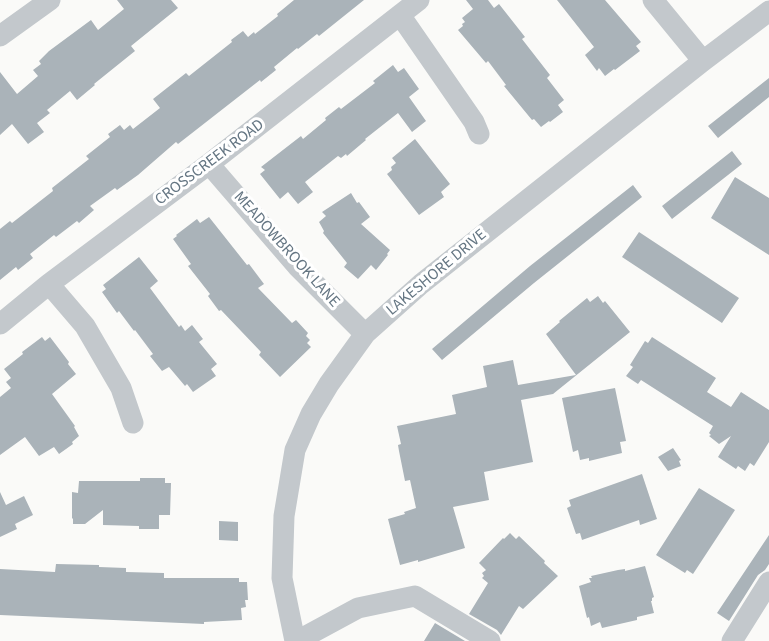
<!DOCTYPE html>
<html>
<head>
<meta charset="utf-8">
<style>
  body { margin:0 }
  canvas { display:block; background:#fafaf8 }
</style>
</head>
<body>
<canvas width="769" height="641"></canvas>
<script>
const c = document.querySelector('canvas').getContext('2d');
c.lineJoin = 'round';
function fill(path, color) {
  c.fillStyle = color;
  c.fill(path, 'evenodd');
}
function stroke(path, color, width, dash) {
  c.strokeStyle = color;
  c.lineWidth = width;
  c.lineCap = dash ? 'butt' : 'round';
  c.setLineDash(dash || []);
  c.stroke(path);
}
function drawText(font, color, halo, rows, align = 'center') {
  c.font = font + ' "Source Sans 3",sans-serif';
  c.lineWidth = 6;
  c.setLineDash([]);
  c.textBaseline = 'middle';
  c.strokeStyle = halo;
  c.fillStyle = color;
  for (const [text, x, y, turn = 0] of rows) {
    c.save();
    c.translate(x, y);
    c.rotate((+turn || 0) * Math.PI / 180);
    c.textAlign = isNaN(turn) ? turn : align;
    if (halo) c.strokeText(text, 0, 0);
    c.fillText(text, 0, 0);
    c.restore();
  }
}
fill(new Path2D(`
  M117 0H171L178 8 131 46 135 51 94 84 95 85 77 100 70 91 47 110 50 113 37 123 44 132 28 144 12 124 0 135V72L17 94 38 76 33 70 41 64 39 61 49 51 91 20 98 30 124 9Z
  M294 0H364L319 36 317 34 298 49 297 48 274 67 276 70 261 82 260 80 178 144 176 142 138 175 117 190 115 188 90 206 94 210 79 223 77 221 56 237 54 235 30 254 33 258 18 270 16 267 0 280V229L10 221 12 223 53 191 52 188 89 159 86 156 110 137 108 134 120 125 124 130 130 125 133 129 160 108 153 99 186 73 189 76 232 42 231 40 243 31 248 37 254 32 255 34 278 16 277 14Z
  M466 0H488L494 8 499 4 525 37 522 39 550 75 547 78 564 100 558 105 563 112 550 122 549 121 541 127 534 119 532 120 504 86 506 85 488 61 486 63 458 30 463 26 462 24 465 22 462 18 473 9Z
  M557 0H605L641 42 636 46 640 51 615 70 614 69 605 76 599 68 597 71 585 55 594 47Z
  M393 65 398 72 404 68 419 89 409 97 426 121 412 132 398 113 365 139 366 140 347 156 346 154 341 158 338 156 305 182 313 192 298 204 288 192 280 199 260 174 265 170 261 167 301 136 303 139 326 120 325 118 339 107 341 109 375 83 373 81Z
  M769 78V97L718 138 708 126Z
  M415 139 450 184 441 192 444 197 419 215 387 174 392 170 391 167 396 163 392 158Z
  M732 151 742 164 672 219 662 206Z
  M735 177 769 198V255L711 218Z
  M633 185 642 197 534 283 442 360 432 349 530 266Z
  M351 193 357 203 359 202 370 217 361 224 390 250 387 254 388 255 376 270 371 265 358 279 344 267 347 263 323 233 324 231 319 222 326 216 322 212Z
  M209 217 247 265 249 264 264 284 258 288 292 323 296 320 308 333 306 336 310 340 307 343 311 347 280 377 259 355 261 352 221 310 219 311 208 296 210 294 188 266 191 264 173 239 177 236 176 235 197 219 200 223Z
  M639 232 739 298 722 323 622 257Z
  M139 257 158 281 150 288 179 327 181 325 185 331 192 325 203 339 199 342 217 364 211 369 216 376 193 392 187 384 185 386 169 367 162 371 150 356 153 354 135 330 134 331 119 311 117 313 102 292 106 289 103 285Z
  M598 296 603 303 605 301 630 332 553 394 521 400 533 462 484 472 489 500 453 507 465 548 418 562V560L400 565 388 519 405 514 404 512 416 508 410 480 405 481 399 451 398 445 401 444 397 426 456 414 452 395 487 387 483 366 513 360 518 385 576 375 546 334 560 322 559 321 587 298 590 302Z
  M42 337 45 341 50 337 69 362 68 364 76 374 52 394 75 426 74 427 79 436 72 442 73 444 59 454 54 447 39 456 25 437 0 455V397L11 388 6 382 11 378 4 369 23 354 22 352Z
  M652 337 716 378 707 392 731 407 741 392 769 410V442L754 466 750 463 745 471 738 466 736 469 718 457 731 436 719 444 709 436 711 435 709 433 713 426 641 380 638 384 626 376 633 367 630 365 645 341 648 343Z
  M615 388 626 441 620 442 622 453 589 461V458L580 460 578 450 573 452 562 398Z
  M673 448 681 460 679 461 681 466 668 471 658 457Z
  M642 474 657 519 640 525 639 520 582 540 580 533 576 534 567 508 571 506 569 500Z
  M140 478H165V483H171L170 515H159V529H139V526L103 525V510L85 524H73V519L72 518V492L78 493 79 481H140Z
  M699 488 735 510 693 574 687 570 685 573 656 555Z
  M0 492 6 505 24 496 33 515 15 524 17 529 0 537Z
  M219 521 238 522V541L219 540Z
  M510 533 516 539 519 536 545 561 544 563 558 576 523 609 519 606 501 635 497 630 469 614 488 583 482 578 484 576 482 573 486 570 479 563 503 538 504 539Z
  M769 535V564L765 570 758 575 729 621 717 613Z
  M56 564 99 565V567L126 568V572L164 573V578H239V582H247L248 600H245L246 607 241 608 242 620 204 622V624L0 615V569L55 572Z
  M645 566 654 597 652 598V601H651L654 613 637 617V620L602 628 600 622 591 626 589 617 587 618 579 586 591 582 589 578H592L591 576 618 570 625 569V571Z
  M435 623 465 641H424Z`), '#aab3b9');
stroke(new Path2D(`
  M653 0 703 61
  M400 15 474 122 479 134
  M0 36 50 0
  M209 164 297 266 365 334
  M49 284 85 326 121 388 133 423
  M0 324 49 284 209 164 419 0
  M295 641 282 578 284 516 295 450 311 414 329 384 365 334 421 284 703 61 769 11
  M297 641 358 608 415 596 490 641
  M732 641 769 582`), '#c3c8cc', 21);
drawText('16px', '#657683', '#fff', [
  ["CROSSCREEK ROAD",210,163,-37],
  ["MEADOWBROOK LANE",286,250,48],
  ["LAKESHORE DRIVE",437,273,-40]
]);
</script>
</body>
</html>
